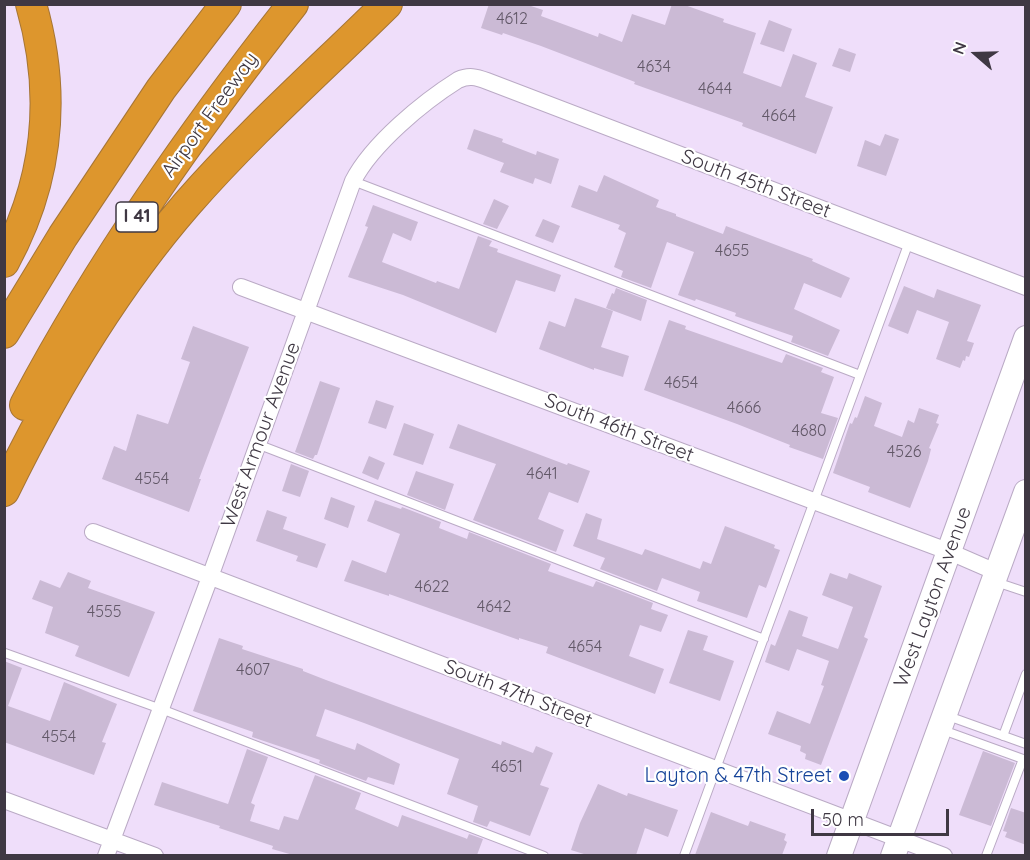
<!DOCTYPE html>
<html>
<head>
<meta charset="utf-8">
<style>
  body { margin:0 }
  #map { position:relative; width:1030px; height:860px; overflow:hidden; background:#efdefa; font-family:Quicksand,sans-serif }
  canvas { display:block }
  .frame { position:absolute; inset:0; border:6px solid #3f3843; pointer-events:none }
  .north { position:absolute; left:946px; top:24px; width:60px; height:60px; -webkit-text-stroke:4px #fff; paint-order:stroke; rotate:290deg; font-size:16px; font-weight:700; line-height:24px; text-align:center; color:#3f3843 }
  .north::after { content:''; display:block; margin:auto; width:21px; height:27px; background:#3f3843; clip-path:polygon(50% 0,100% 100%,50% 72%,0 100%) }
  .scale { position:absolute; left:811px; top:809px; width:138px; height:27px; box-sizing:border-box; border:3px solid #3f3843; border-top:0; padding-left:8px; font-size:18px; line-height:21px; white-space:nowrap; color:#3f3843; -webkit-text-stroke:4px #fff; paint-order:stroke }
</style>
</head>
<body>
<div id="map">
<canvas width="1030" height="860"></canvas>
<div class="frame"></div>
<div class="north">N</div>
<div class="scale">50 m</div>
</div>
<script>
const c = document.querySelector('canvas').getContext('2d');
c.lineJoin = 'round';
function fill(path, color) {
  c.fillStyle = color;
  c.fill(path, 'evenodd');
}
function stroke(path, color, width, dash) {
  c.strokeStyle = color;
  c.lineWidth = width;
  c.lineCap = dash ? 'butt' : 'round';
  c.setLineDash(dash || []);
  c.stroke(path);
}
function drawText(font, color, halo, rows, align = 'center') {
  c.font = font + ' Quicksand,sans-serif';
  c.lineWidth = 4.5;
  c.setLineDash([]);
  c.textBaseline = 'middle';
  c.strokeStyle = halo;
  c.fillStyle = color;
  for (const [text, x, y, turn = 0] of rows) {
    c.save();
    c.translate(x, y);
    c.rotate((+turn || 0) * Math.PI / 180);
    c.textAlign = isNaN(turn) ? turn : align;
    if (halo) c.strokeText(text, 0, 0);
    c.fillText(text, 0, 0);
    c.restore();
  }
}
fill(new Path2D(`
  M489 4H525L543 10 541 16 598 37 599 33 622 42 632 14 665 25 672 4H682L724 19 723 22 756 33 743 73 781 87 793 54 817 63 805 97 833 107 816 154 742 126 743 123 634 84 635 82 541 46 503 33 502 35 481 28Z
  M769 20 792 29 784 52 760 44Z
  M839 48 856 54 850 72 832 66Z
  M474 129 503 139 502 142 536 155 537 151 559 159 551 184 535 178 533 184 500 172 504 163 467 149Z
  M885 134 899 139 886 176 857 166 865 140 880 146Z
  M604 175 659 200 656 207 676 214V216L723 234 726 226 813 259 812 261 850 278 841 298 804 283 794 309 840 330 828 356 791 342 793 336 735 316 736 313 696 299 695 301 678 295 694 252 667 242 651 288 621 277 623 271 614 267 626 233 618 229 620 225 571 207 579 185 597 192Z
  M494 199 509 206 497 229 483 224Z
  M373 205 418 222 411 241 393 233 382 262 436 283 437 281 459 289 478 236 492 241 489 246 498 249 497 252 561 275 555 292 516 280 496 333 403 295 348 277 368 227 365 226Z
  M543 219 560 226 553 243 535 236Z
  M904 286 934 298 937 289 981 305 967 341 974 343 969 357 966 356 965 361 963 360 960 368 936 359 949 322 917 310 908 334 888 326Z
  M616 288 647 300 641 321 606 308 612 293 614 294Z
  M575 298 613 311 601 347 629 356 623 377 594 368V370L539 349 549 321 565 327Z
  M669 320 686 326 685 329 782 363 786 354 823 368 821 372 834 377 821 413 838 418 823 459 789 447 790 445 737 424 644 390Z
  M193 326 249 347 199 479H201L189 512 102 479 114 446 126 451 137 414 168 424 190 362 181 359Z
  M320 381 340 388 317 455H315L313 459 295 452Z
  M865 396 882 403 874 426 902 437 908 420 914 423 919 408 939 415 936 423 939 424 929 448 931 449 928 461 910 508 868 492 870 487 833 473 850 423 852 424 855 417 857 418Z
  M376 400 394 406 386 429 368 423Z
  M404 423 434 434 423 465 393 455Z
  M458 424 567 465 568 463 590 471 578 503 549 492 538 519 564 530 556 552 473 520 496 464 449 448Z
  M369 456 385 463 378 480 362 473Z
  M291 464 309 471 300 497 282 491Z
  M416 471 454 484 445 510 407 495Z
  M331 497 355 506 348 528 324 519Z
  M375 500 401 509 402 507 441 522 439 528 467 539 469 532 551 564 548 571 593 587 596 581 653 603 651 609 668 615 661 632 640 625 629 656 664 669 655 694 546 653 548 647 519 638V640L389 594V596L344 581 352 560 386 573 400 534 367 521Z
  M267 510 287 517 283 529 326 544 317 568 296 561 298 556 256 541Z
  M586 513 602 519 597 539 642 555 645 549 700 569 703 561 711 564 725 526 775 545 774 548 780 550 766 588 759 585 747 618 697 601 700 592 662 578 657 591 600 569 605 558 573 546Z
  M68 572 91 581 88 588 155 612 129 677 75 656 79 646 45 633 53 607 32 599 40 580 60 588Z
  M830 573 847 579 849 573 882 586 864 637 868 639 821 765 805 759 806 754 800 751 801 746 768 734 777 711 810 724 824 686 821 685 829 661 797 649 789 671 765 662 771 644 775 646 789 610 808 617 802 636 838 649 853 607 822 595Z
  M688 630 708 636 703 650 734 661 720 701 669 683Z
  M219 638 243 646 242 649 303 669V671L326 680 501 745 502 741 533 753 536 746 553 753 540 785 549 788 530 836 490 821 487 827 473 822 478 806 447 794 459 759 364 723 325 709 316 736 355 750 357 743 400 764 394 785 368 777 366 781 319 763 320 760 252 737 253 732 193 711Z
  M4 661 22 668 8 706 50 721 64 682 117 704 102 742 106 743 94 775 4 742Z
  M247 749 268 757 251 803 255 805 250 821 279 830 284 816 298 820 315 775 361 793 355 809 398 827 402 815 465 838 467 839 469 834 483 839 477 855H293L272 849 273 846 219 828 220 826 154 805 162 782 228 804Z
  M983 751 1015 763 991 826 959 815Z
  M598 784 627 796 628 793 678 810 668 837 645 828 636 855H587L571 850 580 823Z
  M1011 808 1026 813V845L1005 837 1007 832 1003 831Z
  M711 812 748 826 750 821 786 834 784 840 787 842 782 855H695Z`), '#cbbad5');
const service = new Path2D(`
  M353 181 860 375
  M257 444 764 639
  M996 582 1026 592
  M5 653 161 709 544 856
  M948 716 1026 744
  M940 729 1023 759 986 856
  M1003 736 1026 674
  M684 856 909 242`);
const minor = new Path2D(`
  M241 287 950 552 996 572
  M93 532 944 856
  M4 800 155 856
  M106 856 210 577 353 181C372 144 423 102 458 80 469 75 476 77 487 81L1026 287`);
const secondary = new Path2D(`
  M839 856 1026 338
  M893 856 1026 492`);
const motorway = new Path2D(`
  M4 262C48 181 57 94 31 4
  M4 333 63 236 161 89 226 4
  M25 405C101 262 193 131 293 4
  M4 491C54 389 113 289 187 204 249 133 320 70 387 4`);
stroke(service, '#baaac5', 10);
stroke(minor, '#baaac5', 18);
stroke(secondary, '#baaac5', 26);
stroke(motorway, '#a67535', 32);
stroke(service, '#fff', 8);
stroke(minor, '#fff', 16);
stroke(secondary, '#fff', 24);
stroke(motorway, '#dd962d', 30);
for (const [x, y, r, color] of [
  [844,776,6,"#1a4fb4"]
]) {
  const dot = new Path2D();
  dot.arc(x, y, r, 0, 2 * Math.PI);
  c.fillStyle = color;
  c.fill(dot);
  stroke(dot, '#fff', 2);
}
drawText('16px', '#625868', null, [
  ["4612",512,19],
  ["4634",654,67],
  ["4644",715,89],
  ["4664",779,116],
  ["4655",732,251],
  ["4654",681,383],
  ["4666",744,408],
  ["4680",809,431],
  ["4526",904,452],
  ["4641",542,474],
  ["4554",152,479],
  ["4622",432,587],
  ["4642",494,607],
  ["4555",104,612],
  ["4654",585,647],
  ["4607",253,670],
  ["4554",59,737],
  ["4651",507,767]
]);
for (const [x, y, w] of [
  [137,217,42]
]) {
  const box = new Path2D();
  box.roundRect(x - w / 2, y - 15, w, 30, 4.5);
  c.fillStyle = '#fff';
  c.fill(box);
  stroke(box, '#3f3843', 1.5);
}
drawText('bold 18px', '#3f3843', null, [
  ["I 41",137,217]
]);
drawText('20px', '#3f3843', '#fff', [
  ["Airport Freeway",210,115,-54],
  ["South 45th Street",756,184,21],
  ["South 46th Street",619,428,21],
  ["West Armour Avenue",261,435,-70],
  ["West Layton Avenue",933,597,-70],
  ["South 47th Street",518,694,21]
]);
drawText('20px', '#164399', '#fff', [
  ["Layton & 47th Street",832,776]
], 'right');
</script>
</body>
</html>
